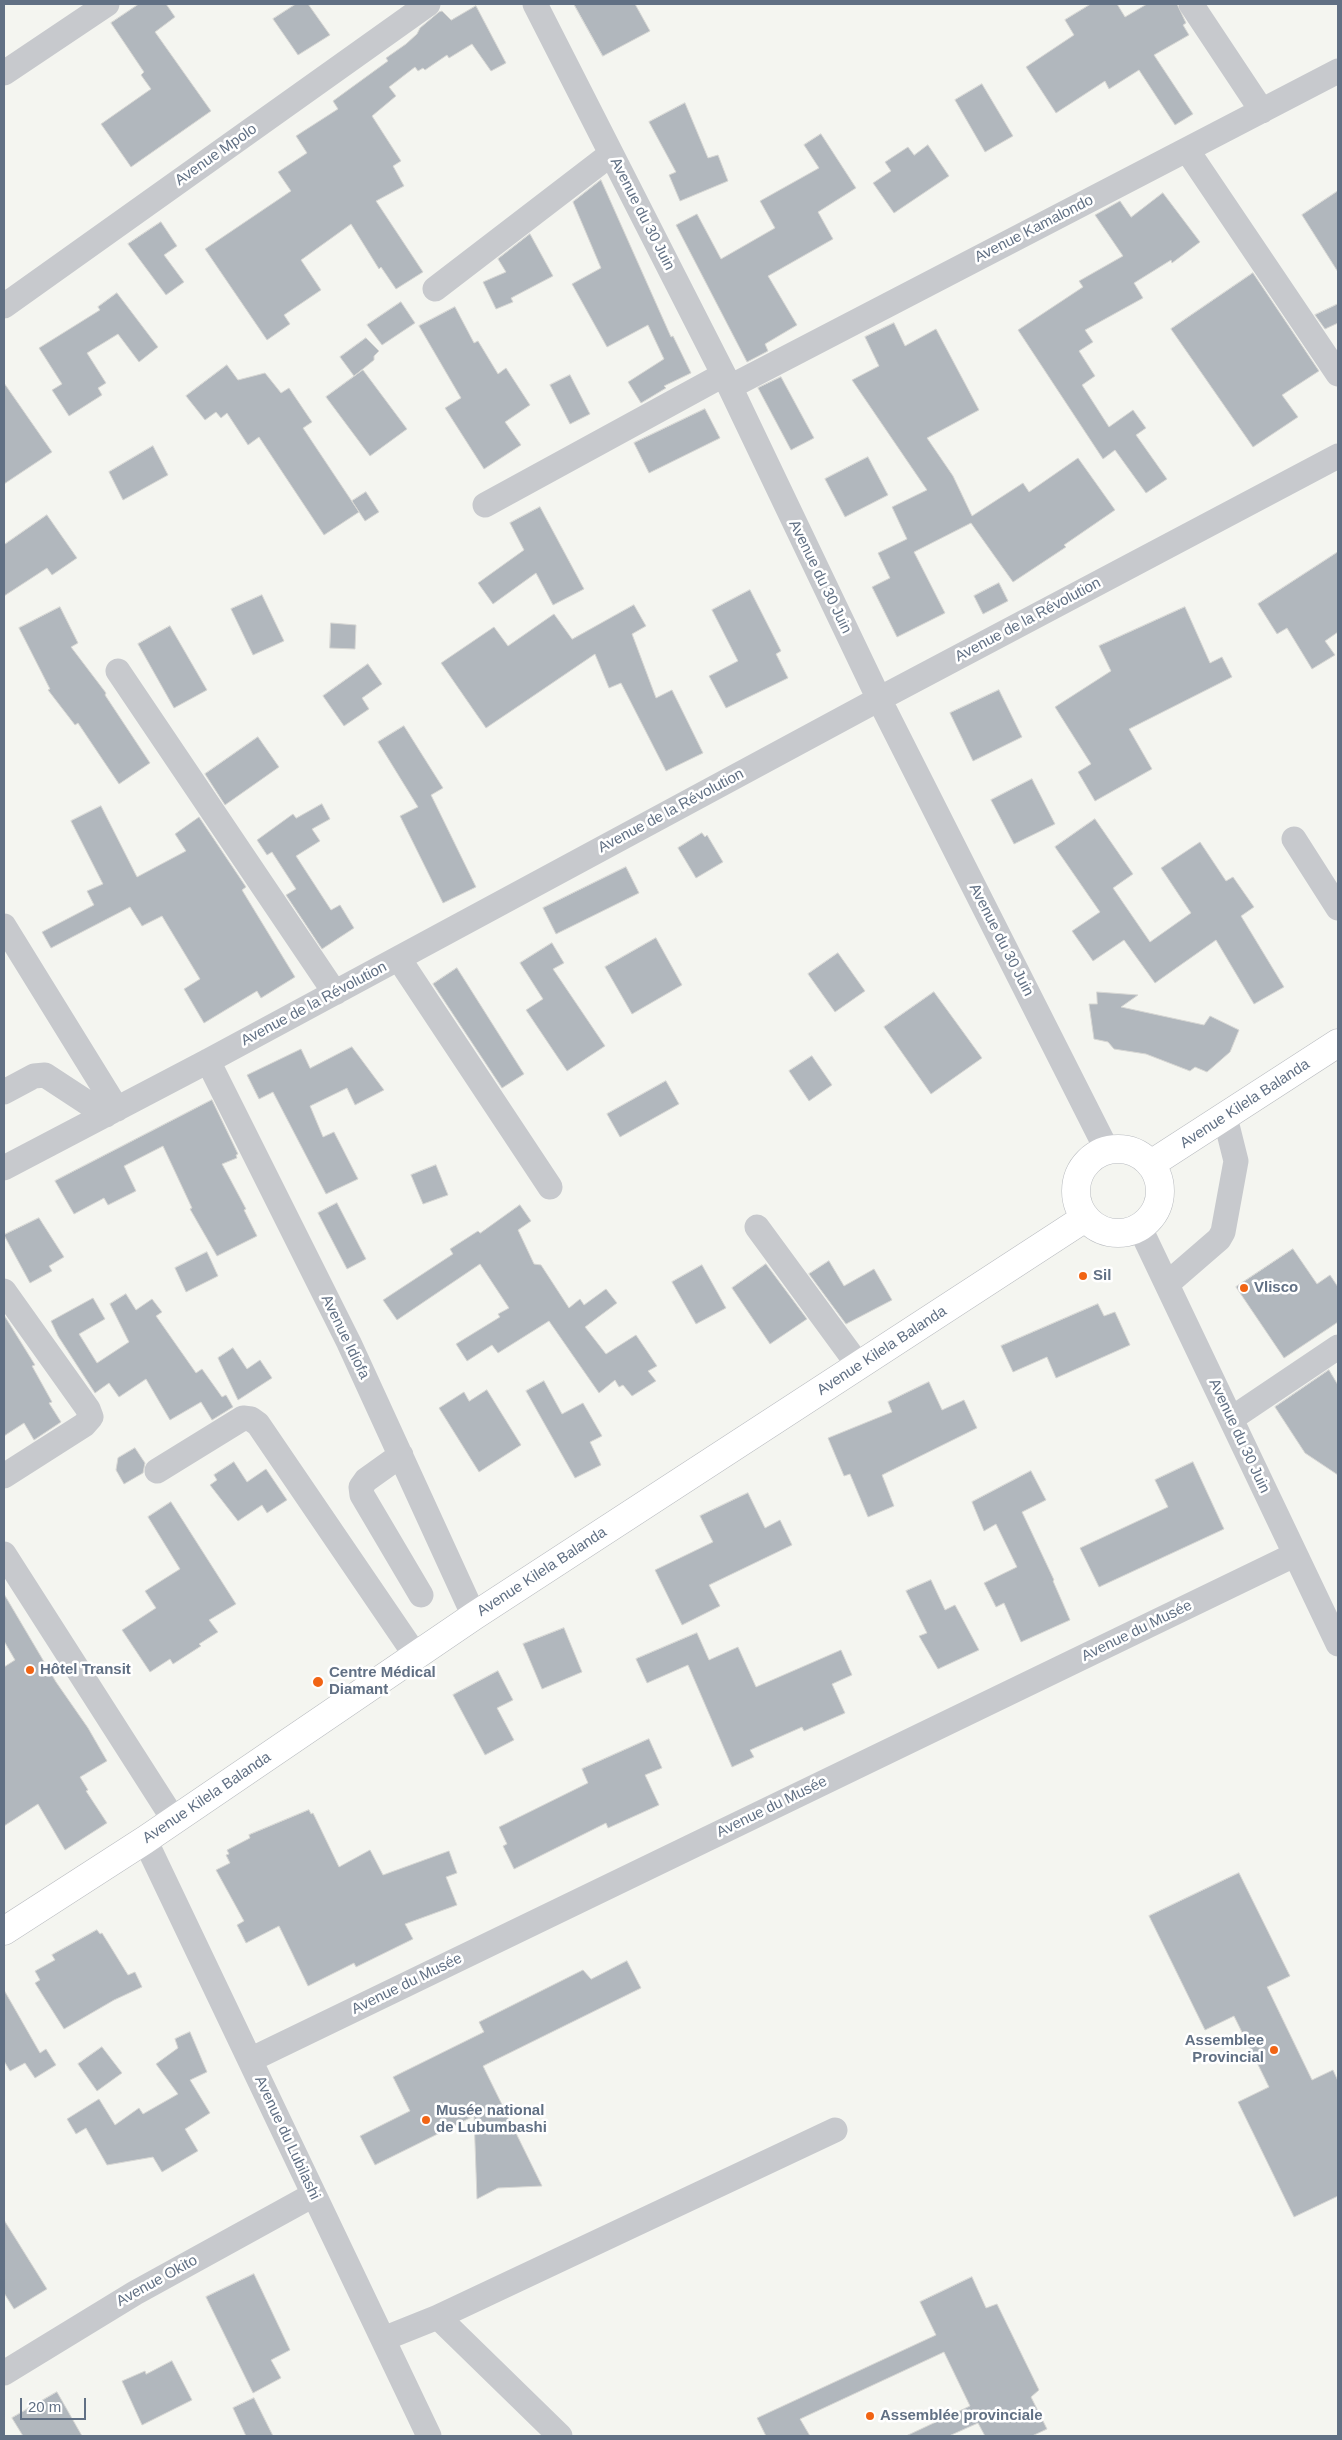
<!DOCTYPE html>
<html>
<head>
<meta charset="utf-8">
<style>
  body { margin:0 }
  #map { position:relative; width:1342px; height:2440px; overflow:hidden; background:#f4f5f0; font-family:Helvetica,sans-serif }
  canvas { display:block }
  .frame { position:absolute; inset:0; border:5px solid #617084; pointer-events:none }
  .scale { position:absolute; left:20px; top:2398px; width:66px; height:22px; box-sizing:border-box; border:2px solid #617084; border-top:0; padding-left:6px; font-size:15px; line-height:18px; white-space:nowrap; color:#617084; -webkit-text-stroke:4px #fff; paint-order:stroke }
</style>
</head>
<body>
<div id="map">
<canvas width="1342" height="2440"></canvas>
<div class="frame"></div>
<div class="scale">20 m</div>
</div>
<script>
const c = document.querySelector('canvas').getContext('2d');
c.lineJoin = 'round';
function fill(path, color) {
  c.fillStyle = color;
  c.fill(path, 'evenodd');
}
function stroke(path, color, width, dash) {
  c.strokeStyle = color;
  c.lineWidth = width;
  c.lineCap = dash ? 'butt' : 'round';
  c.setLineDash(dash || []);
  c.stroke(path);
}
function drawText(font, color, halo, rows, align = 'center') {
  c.font = font + ' Helvetica,sans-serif';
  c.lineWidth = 5;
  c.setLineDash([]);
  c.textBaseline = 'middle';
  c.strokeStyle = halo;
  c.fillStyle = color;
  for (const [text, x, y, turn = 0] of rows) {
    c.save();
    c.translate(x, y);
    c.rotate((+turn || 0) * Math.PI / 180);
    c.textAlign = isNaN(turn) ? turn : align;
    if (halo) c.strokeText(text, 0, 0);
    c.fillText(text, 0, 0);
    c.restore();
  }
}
const building = new Path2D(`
  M139 4H166L175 17 155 32 211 111 131 167 101 124 151 89 141 75 144 72 111 23Z
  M296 4H308L330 35 298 55 273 19Z
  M574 4H635L650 31 603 56Z
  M1091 4H1117L1125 17 1147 4H1177L1186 23 1183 25 1189 35 1154 55 1193 114 1175 125 1139 70 1109 89 1105 81 1056 113 1026 67 1074 35 1065 20Z
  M476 6 506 63 491 71 472 44 449 58 447 55 425 70 423 68 418 71 415 67 389 87 396 96 372 116 401 161 393 166 404 186 376 201 423 272 396 289 381 267 379 269 351 224 301 260 321 290 284 315 290 324 267 340 205 249 291 191 278 172 307 153 296 136 338 109 333 101 388 61 386 58 406 44 417 34 420 28 439 12 442 11 451 20Z
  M982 84 1013 136 985 152 955 100Z
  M685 103 708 158 718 155 728 181 680 201 669 175 676 172 649 122Z
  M821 134 856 188 818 212 833 239 768 276 797 325 765 344 768 351 747 362 676 225 697 214 721 259 775 228 760 201 819 168 804 145Z
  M928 145 949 176 894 213 873 183 891 171 885 162 908 147 914 155Z
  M601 180 671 337 673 336 691 373 664 386 666 388 641 403 628 382 664 359 648 325 607 347 572 284 601 268 573 202Z
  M1338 191V272L1302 215Z
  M1163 193 1200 242 1172 263 1171 260 1134 283 1143 298 1085 330 1093 342 1079 351 1095 376 1082 385 1109 427 1133 410 1146 428 1136 435 1167 479 1146 493 1115 450 1103 459 1018 330 1083 287 1079 281 1123 256 1095 215 1120 201 1131 217Z
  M161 222 177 246 164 255 184 282 166 295 128 244Z
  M530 234 553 276 511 298 513 302 496 309 483 282 506 272 498 259Z
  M1253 273 1319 371 1282 395 1298 417 1253 447 1171 329Z
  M117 293 158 347 139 362 118 334 87 353 106 383 98 388 102 395 69 416 52 390 62 384 39 348 100 310 98 307Z
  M401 302 415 323 382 345 367 325Z
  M1338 304V323L1325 329 1315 315Z
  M455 307 474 343 478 341 498 374 506 368 530 405 505 422 521 445 484 469 445 408 461 398 419 326Z
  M894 323 905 346 936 329 979 410 927 438 953 476 972 516 1023 483 1029 492 1078 458 1115 510 1064 545 1066 547 1013 582 971 523 914 552 945 613 897 637 872 587 890 578 878 553 907 539 892 507 927 490 852 380 879 366 865 337Z
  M366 338 379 351 374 356V360L354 376 340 357Z
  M227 365 238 380 265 373 281 393 289 388 312 422 303 428 359 512 324 535 259 437 248 445 227 413 221 418 216 412 205 420 186 396Z
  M363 370 407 429 370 456 326 397Z
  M570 375 590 414 570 424 550 385Z
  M781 377 814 438 791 450 758 388Z
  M4 383 52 452 4 484Z
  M705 409 720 438 649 473 634 443Z
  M153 446 168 475 123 500 109 472Z
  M868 457 888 495 845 517 825 479Z
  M366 492 379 512 365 521 352 501Z
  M540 507 584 589 553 605 536 573 493 604 478 583 524 550 510 523Z
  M47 515 77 558 52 575 47 568 4 596V545Z
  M1338 552V632L1325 641 1335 655 1312 669 1287 628 1277 634 1258 604Z
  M999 583 1008 601 983 614 974 596Z
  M750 590 781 651 776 654 788 678 726 708 709 676 738 661 712 610Z
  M262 595 284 641 253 655 231 609Z
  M634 605 646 626 632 634 656 698 672 690 703 753 666 771 621 683 609 688 595 654 486 728 441 663 494 627 508 646 554 614 572 639Z
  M60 607 78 643 71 647 106 693 105 695 150 763 119 784 78 723 75 725 48 690 50 689 19 628Z
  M1185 607 1210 663 1222 657 1232 677 1129 729 1152 769 1095 801 1078 772 1091 764 1055 707 1111 671 1099 646Z
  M331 623 356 625 355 649 330 648Z
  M170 626 207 690 174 708 138 644Z
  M368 664 382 684 362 698 369 709 344 726 323 696Z
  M999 690 1022 737 973 761 950 713Z
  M404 726 443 788 431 795 476 887 443 903 400 816 418 807 378 742Z
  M258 737 279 767 225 805 205 774Z
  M1032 779 1055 824 1014 844 991 800Z
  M322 804 330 819 312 829 320 841 296 856 331 910 340 905 354 928 322 949 286 895 296 889 272 852 267 855 257 840 293 814 296 818Z
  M101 806 137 877 186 851 175 834 199 817 246 887 242 890 295 977 261 998 257 991 204 1023 184 989 200 979 162 916 142 926 130 907 51 948 42 932 94 905 87 891 103 884 71 821Z
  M1095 819 1133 874 1113 888 1150 942 1191 913 1161 868 1200 842 1226 881 1233 877 1254 907 1241 916 1284 987 1254 1004 1216 940 1155 983 1124 940 1093 961 1072 931 1100 912 1055 847Z
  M702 833 705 837 707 835 723 862 696 878 678 848Z
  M626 867 639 893 556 934 543 908Z
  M656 938 682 985 632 1014 605 967Z
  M552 943 564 963 553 969 605 1046 567 1071 526 1010 543 999 520 963Z
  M838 953 865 991 835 1012 808 974Z
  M457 968 524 1074 502 1088 433 984Z
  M934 992 982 1058 931 1094 884 1027Z
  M1097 992 1138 995 1121 1007 1204 1025 1210 1016 1239 1030 1230 1052 1207 1072 1195 1067 1190 1071 1146 1054 1114 1049 1108 1042 1094 1039 1089 1004H1097Z
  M352 1047 384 1090 355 1105 347 1088 310 1106 323 1137 334 1132 358 1179 326 1194 273 1092 259 1099 247 1075 301 1049 310 1068Z
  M812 1056 832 1085 809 1101 789 1071Z
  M666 1081 679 1104 620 1137 607 1114Z
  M212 1100 238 1154 236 1155 237 1158 222 1164 246 1209 244 1210 257 1236 217 1256 190 1209 192 1208 163 1146 124 1166 136 1191 108 1205 104 1198 74 1214 55 1181Z
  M436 1165 448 1195 423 1204 411 1175Z
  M337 1203 366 1259 347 1269 318 1213Z
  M520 1205 531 1221 518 1230 534 1264 541 1265 569 1308 580 1299 584 1305 606 1289 617 1303 585 1327 606 1354 636 1335 657 1366 648 1371 656 1381 632 1396 623 1385 619 1387 615 1380 599 1393 549 1321 498 1353 492 1345 467 1361 456 1344 500 1317 498 1314 509 1308 480 1264 397 1320 383 1300 453 1254 450 1249 478 1231 480 1233Z
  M39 1218 64 1257 49 1266 52 1271 30 1283 4 1235Z
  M1293 1249 1317 1284 1330 1275 1338 1287V1322L1284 1358 1236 1287Z
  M207 1252 218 1276 186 1292 175 1268Z
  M829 1261 844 1286 874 1269 892 1300 846 1324 809 1274Z
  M766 1264 807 1319 770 1344 732 1288Z
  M702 1265 726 1308 696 1324 672 1282Z
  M126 1294 136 1310 152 1299 162 1312 156 1316 196 1373 202 1369 222 1397 226 1395 233 1407 212 1420 201 1402 170 1420 146 1379 119 1397 109 1383 95 1393 58 1336 51 1321 93 1298 105 1319 79 1334 97 1363 129 1342 110 1304Z
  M1098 1304 1104 1316 1115 1312 1130 1345 1056 1378 1047 1357 1013 1372 1001 1346Z
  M4 1315 35 1365 32 1366 52 1402 49 1403 61 1422 34 1440 24 1423 4 1436Z
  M233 1348 247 1369 260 1360 272 1378 238 1400 218 1358Z
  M1329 1370 1338 1385V1475L1305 1453 1275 1407Z
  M544 1381 562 1414 583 1403 602 1436 590 1442 601 1465 575 1478 526 1391Z
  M929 1382 942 1410 964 1400 977 1428 882 1475 894 1506 868 1517 850 1474 844 1476 828 1438 892 1412 888 1402Z
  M487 1390 521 1445 479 1472 439 1408 464 1392 469 1401Z
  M135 1448 145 1463 143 1473 124 1484 116 1470 118 1458Z
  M234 1462 247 1482 266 1469 287 1500 267 1513 262 1505 238 1521 210 1485 217 1480 214 1475Z
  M1193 1462 1224 1529 1099 1587 1080 1548 1168 1507 1155 1480Z
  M1031 1471 1046 1500 1022 1512 1054 1580 1053 1581 1070 1620 1021 1642 1004 1603 996 1607 984 1583 1017 1567 996 1524 984 1531 972 1502Z
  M748 1493 765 1528 780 1520 792 1545 709 1585 720 1606 682 1625 655 1570 713 1542 700 1516Z
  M171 1502 236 1604 209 1620 218 1632 199 1644 201 1646 173 1664 170 1659 150 1672 122 1630 156 1608 145 1591 180 1569 148 1517Z
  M931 1580 945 1610 955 1605 979 1650 938 1669 919 1636 927 1633 906 1591Z
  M4 1594 56 1682 88 1728 107 1761 80 1777 88 1790 86 1791 107 1823 65 1850 38 1804 4 1826V1667L15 1660 4 1641Z
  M564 1628 582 1672 542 1689 523 1644Z
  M697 1633 709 1660 738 1647 756 1687 841 1650 852 1675 832 1684 845 1713 804 1731 802 1727 750 1750 754 1757 732 1767 688 1665 647 1683 636 1659Z
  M498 1671 513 1700 497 1708 514 1740 485 1755 453 1695Z
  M649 1739 662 1768 645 1775 659 1805 608 1828 606 1823 514 1869 503 1846 507 1844 499 1827 588 1783 582 1769Z
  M309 1810 311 1814 313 1813 339 1867 370 1850 383 1875 449 1851 457 1873 446 1877 457 1905 405 1924 413 1939 356 1967 354 1963 308 1986 279 1926 246 1943 237 1925 244 1921 216 1870 230 1863 226 1855 229 1854 227 1850 250 1838 249 1835Z
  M1239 1873 1290 1976 1267 1987 1312 2080 1333 2070 1338 2081V2196L1294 2217 1238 2102 1269 2087 1234 2016 1205 2030 1149 1916Z
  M97 1930 100 1934 102 1933 128 1975 135 1972 142 1987 114 2000 64 2029 35 1983 40 1980 35 1971 55 1960 52 1955Z
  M627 1961 641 1988 483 2066 542 2186 498 2188 477 2199 474 2116 375 2165 360 2136 410 2111 393 2077 484 2032 479 2022 583 1970 591 1979Z
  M4 1990 40 2053 46 2049 56 2065 35 2078 25 2063 10 2071 4 2061Z
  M190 2032 207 2072 190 2080 210 2113 185 2129 198 2151 162 2172 153 2157 107 2165 86 2128 76 2134 67 2119 99 2099 115 2125 139 2108 143 2114 178 2094 156 2064 178 2048 175 2039Z
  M102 2047 122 2073 97 2091 78 2064Z
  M4 2220 47 2289 14 2309 4 2293Z
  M254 2274 290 2350 271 2360 281 2378 253 2393 206 2297Z
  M972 2277 986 2308 997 2304 1039 2390 1031 2397 1047 2429 1032 2436H985L978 2423 949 2436H906L970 2406 944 2352 800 2419 810 2436H766L757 2418 936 2335 920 2302Z
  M172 2361 192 2400 142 2425 122 2381 145 2371 146 2374Z
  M57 2392 82 2436H23L12 2418Z
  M254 2398 273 2436H246L233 2408Z`);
fill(building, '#b1b7bd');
stroke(building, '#d6d6d3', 1);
const major = new Path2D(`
  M1076 1191a42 42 0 1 1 84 0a42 42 0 1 1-84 0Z
  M1151 1164 1338 1043
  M4 1931 145 1840 474 1616 1085 1218`);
stroke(major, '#b9bcc0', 29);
stroke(new Path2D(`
  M535 4 730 387 879 699 1107 1150
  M1191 4 1262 111
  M4 73 107 4
  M1187 150 1338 374
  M435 289 611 154
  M4 306 428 4
  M730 387 1338 71
  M485 505 723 375
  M118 671 335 993
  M1294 839 1338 908
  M4 926 117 1109
  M399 959 550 1187
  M208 1061 349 1343 474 1616
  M4 1092 34 1076 45 1075 106 1115
  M4 1168 208 1061 879 699 1338 456
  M757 1227 859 1366
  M1140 1228 1338 1644
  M1167 1284 1219 1239 1223 1232 1236 1161 1225 1117
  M4 1291 88 1409 91 1417 84 1425 4 1476
  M1231 1419 1338 1347
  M401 1455 366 1480 361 1487 362 1495 421 1595
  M157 1471 243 1418 251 1419 258 1424 416 1656
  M4 1554 174 1820
  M145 1840 429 2436
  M250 2060 1294 1555
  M438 2317 560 2436
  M383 2339 438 2317 835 2130
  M4 2373 135 2293 313 2195`), '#c7c9cd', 25);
stroke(major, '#fff', 28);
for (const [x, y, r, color] of [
  [1083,1276,5,"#f16414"],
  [1244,1288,5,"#f16414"],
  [30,1670,5,"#f16414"],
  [318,1682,6,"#f16414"],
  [1274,2050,5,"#f16414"],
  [426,2120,5,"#f16414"],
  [870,2416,5,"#f16414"]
]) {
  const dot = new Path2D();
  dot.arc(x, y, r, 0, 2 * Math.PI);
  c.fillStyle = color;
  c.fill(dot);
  stroke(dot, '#fff', 2);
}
drawText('15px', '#617084', '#fff', [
  ["Avenue Mpolo",216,155,-35],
  ["Avenue du 30 Juin",642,214,63],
  ["Avenue Kamalondo",1034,229,-27],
  ["Avenue du 30 Juin",820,577,64],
  ["Avenue de la Révolution",1028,620,-28],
  ["Avenue de la Révolution",671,811,-28],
  ["Avenue du 30 Juin",1001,940,63],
  ["Avenue de la Révolution",314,1004,-28],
  ["Avenue Kilela Balanda",1245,1104,-33],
  ["Avenue Idiofa",345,1337,64],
  ["Avenue Kilela Balanda",882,1351,-33],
  ["Avenue du 30 Juin",1239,1436,65],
  ["Avenue Kilela Balanda",542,1572,-33],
  ["Avenue du Musée",1137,1631,-26],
  ["Avenue Kilela Balanda",207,1798,-34],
  ["Avenue du Musée",772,1807,-26],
  ["Avenue du Musée",407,1984,-26],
  ["Avenue du Lubilashi",287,2138,65],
  ["Avenue Okito",157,2281,-29]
]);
drawText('bold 15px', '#617084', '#fff', [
  ["Sil",1093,1276],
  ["Vlisco",1254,1288],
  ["Hôtel Transit",40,1670],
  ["Centre Médical",329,1673],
  ["Diamant",329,1690],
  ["Assemblee",1264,2041,"right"],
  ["Provincial",1264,2058,"right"],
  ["Musée national",436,2111],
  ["de Lubumbashi",436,2128],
  ["Assemblée provinciale",880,2416]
], 'left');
</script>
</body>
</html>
